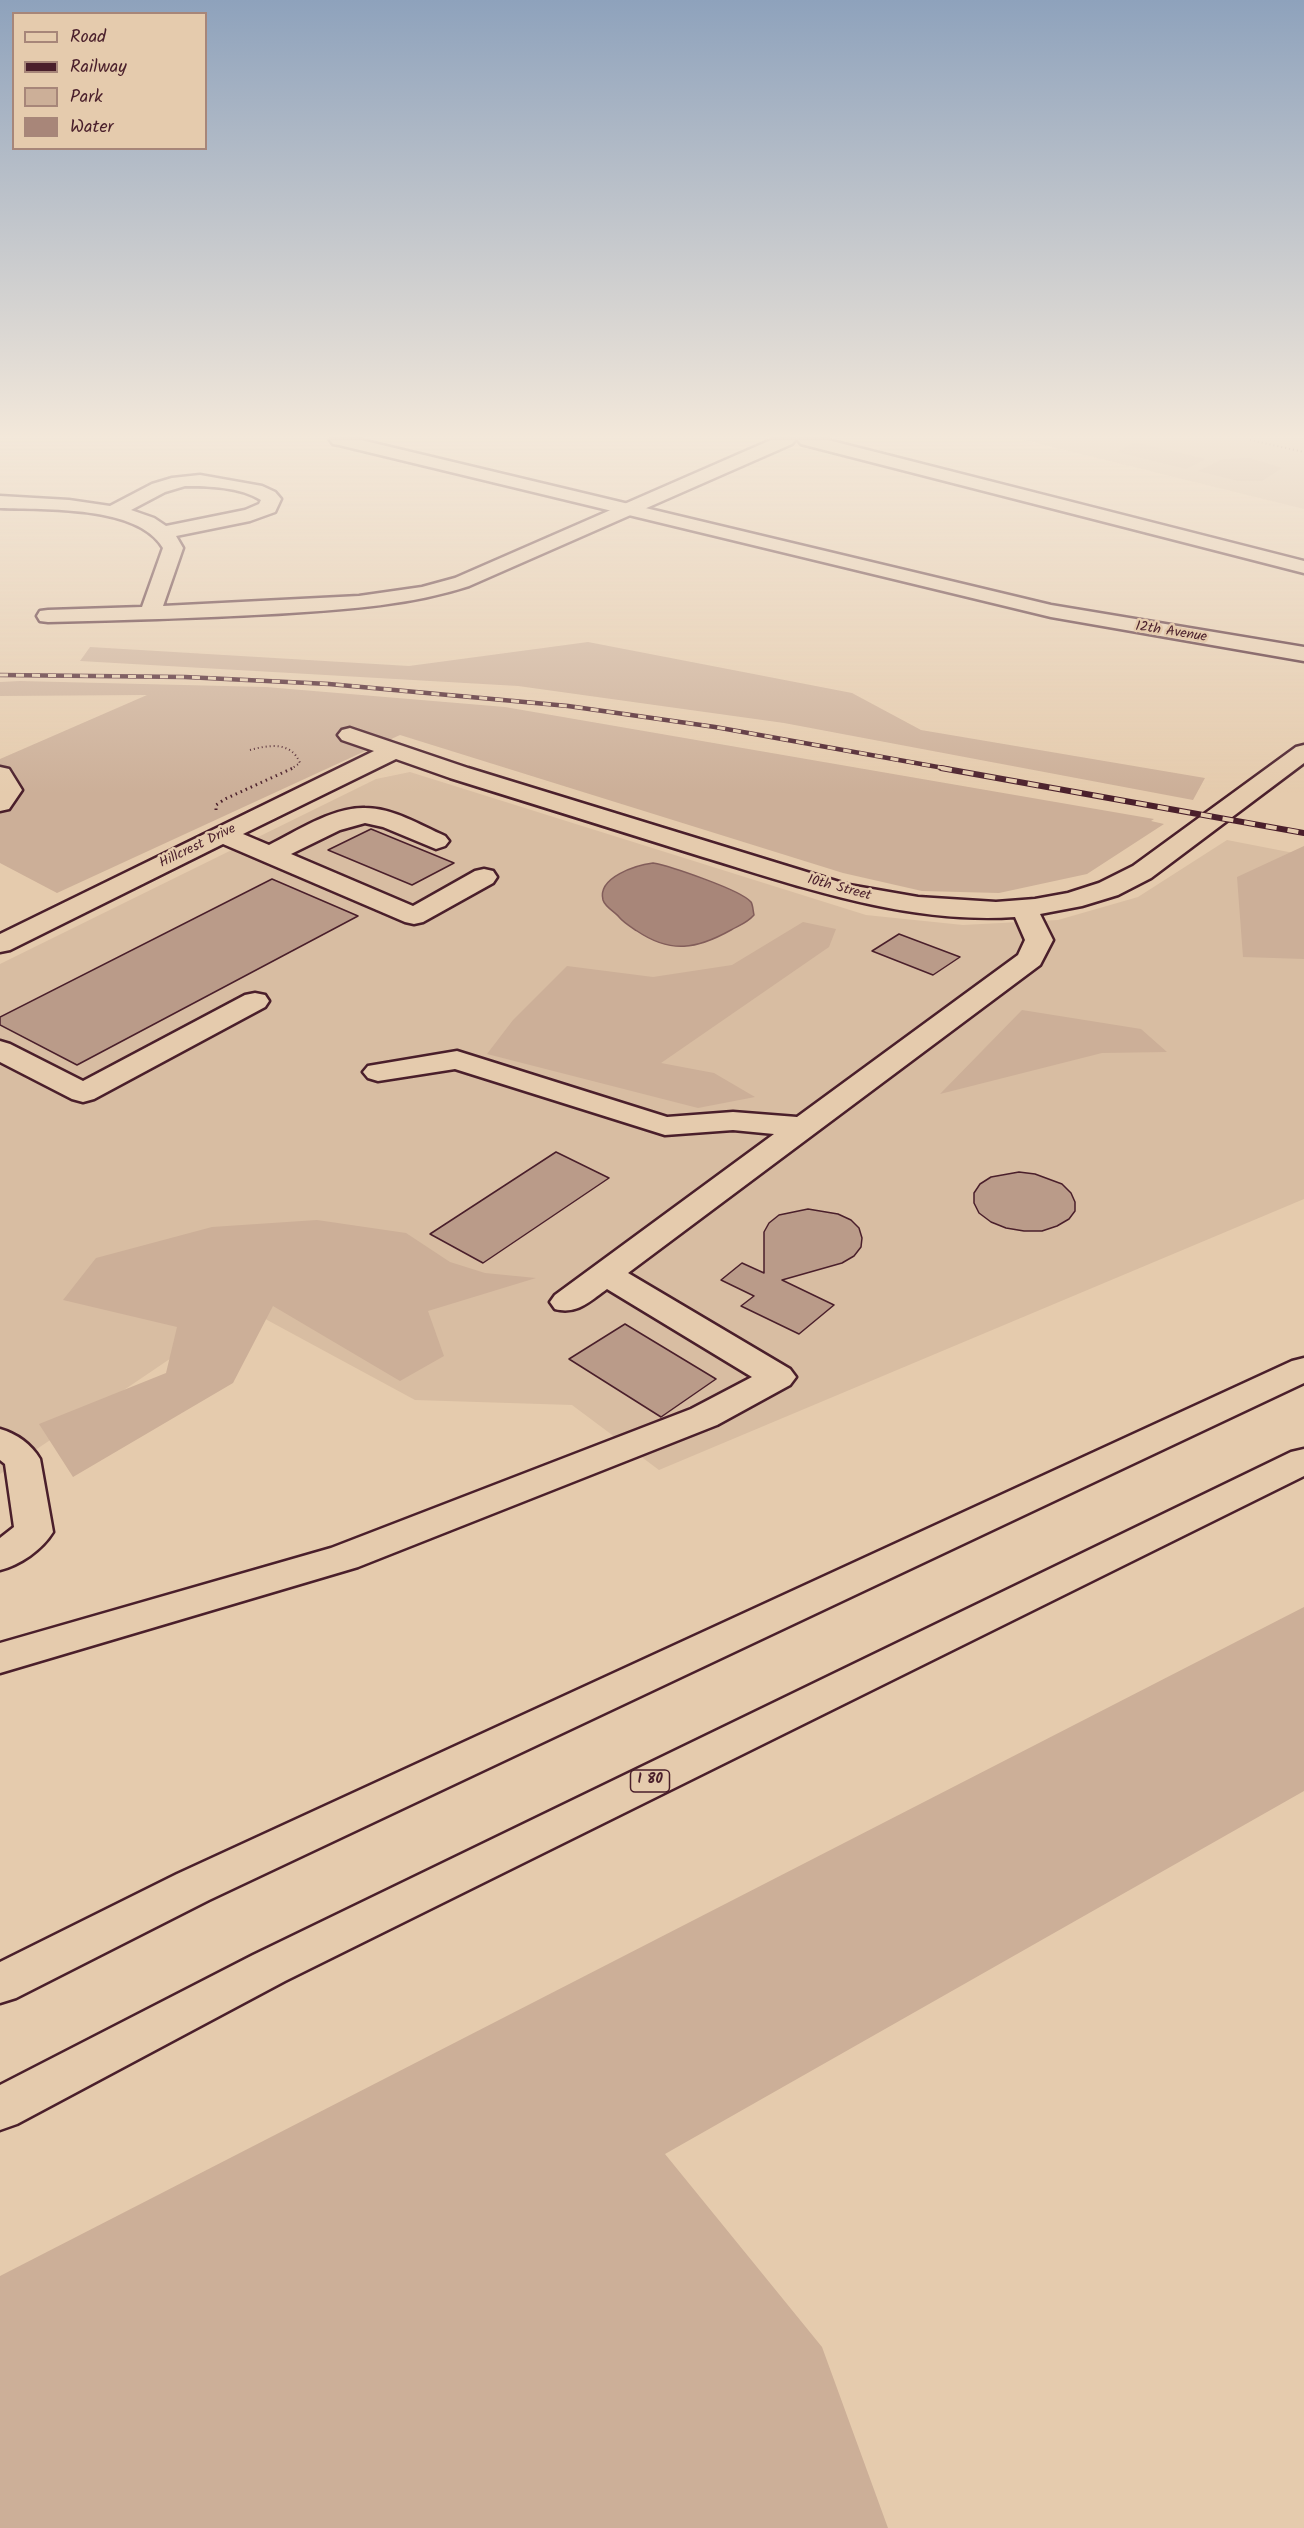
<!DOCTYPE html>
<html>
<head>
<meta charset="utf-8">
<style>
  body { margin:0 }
  #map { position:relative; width:1304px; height:2528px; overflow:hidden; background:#e5cbad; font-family:Kalam,sans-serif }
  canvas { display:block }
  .legend { position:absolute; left:12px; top:12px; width:195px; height:138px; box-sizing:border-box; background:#e5cbad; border:2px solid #a78679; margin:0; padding:8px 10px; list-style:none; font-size:18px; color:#4a1f2b }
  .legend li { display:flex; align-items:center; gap:12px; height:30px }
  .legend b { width:30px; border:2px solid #a78679 }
</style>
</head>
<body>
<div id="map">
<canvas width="1304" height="2528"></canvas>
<ul class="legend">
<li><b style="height:8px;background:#e5cbad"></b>Road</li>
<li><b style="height:8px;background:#4a1f2b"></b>Railway</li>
<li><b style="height:16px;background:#ccaf98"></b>Park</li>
<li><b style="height:16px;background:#a88679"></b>Water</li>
</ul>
</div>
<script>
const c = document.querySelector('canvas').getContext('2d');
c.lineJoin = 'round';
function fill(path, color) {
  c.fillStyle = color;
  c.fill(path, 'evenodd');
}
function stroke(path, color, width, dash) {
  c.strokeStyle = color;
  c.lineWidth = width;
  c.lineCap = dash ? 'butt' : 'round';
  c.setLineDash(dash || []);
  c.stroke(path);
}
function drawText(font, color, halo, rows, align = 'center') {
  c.font = font + ' Kalam,sans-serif';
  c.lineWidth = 5;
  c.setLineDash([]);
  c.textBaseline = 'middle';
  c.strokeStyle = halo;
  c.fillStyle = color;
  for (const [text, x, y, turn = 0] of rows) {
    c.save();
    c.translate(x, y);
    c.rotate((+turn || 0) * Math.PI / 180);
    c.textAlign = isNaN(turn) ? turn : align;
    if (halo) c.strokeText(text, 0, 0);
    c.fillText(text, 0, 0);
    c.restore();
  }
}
fill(new Path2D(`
  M1024 440H1304V509Z
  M410 772 866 915 963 925 1058 920 1138 897 1227 840 1304 855V1199L659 1470 572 1405 415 1400 245 1308 0 1474V964L376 779Z`), '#d8bda2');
fill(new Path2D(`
  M1134 442 1206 459 1186 469 1117 452Z
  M1250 458 1282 468 1262 481H1238L1198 471 1223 459Z
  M588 642 852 693 921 730 1205 778 1193 800 784 723 518 686 80 661 90 647 409 666Z
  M20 681 266 687 505 707 1154 819 1151 821 1164 824 1087 874 999 893 922 891 843 873 400 735 57 893 0 863V759L147 695 0 696V682Z
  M1304 846V959L1243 957 1237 877Z
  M803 922 836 929 829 947 661 1063 714 1073 755 1097 698 1108 487 1054 513 1020 567 966 653 977 732 965Z
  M1022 1010 1141 1029 1167 1052 1102 1053 940 1094Z
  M317 1220 406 1233 450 1262 485 1273 536 1278 428 1311 444 1356 400 1381 273 1306 233 1383 73 1477 39 1424 166 1373 177 1327 63 1300 96 1258 212 1227Z
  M1304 1607V1791L665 2154 822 2347 888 2528H0V2276Z`), '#ccaf98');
const water = new Path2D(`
  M653 863C670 866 741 890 751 902 753 905 753 911 754 915 747 923 740 925 731 930 697 949 671 954 637 931 631 927 624 923 619 917 615 912 605 907 603 900 597 877 637 865 653 863Z`);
fill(water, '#a88679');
stroke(water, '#825d5a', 1.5);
const building = new Path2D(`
  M371 829 454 863 412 885 328 850Z
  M272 879 358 916 77 1065 0 1025V1017Z
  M899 934 960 957 933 975 872 951Z
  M556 1152 609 1178 483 1263 430 1234Z
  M1019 1172 1035 1174 1062 1184 1071 1193 1075 1202V1211L1069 1219 1057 1226 1042 1231H1024L1006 1228 991 1222 979 1213 974 1203V1193L980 1184 991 1177Z
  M808 1209 838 1214 851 1220 859 1228 862 1238 861 1247 854 1256 842 1263 782 1280 834 1305 799 1334 741 1306 754 1296 721 1280 742 1263 764 1273V1232L769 1223 779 1215Z
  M625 1324 716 1379 661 1417 569 1359Z`);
fill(building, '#ba9b89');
stroke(building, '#4a1f2b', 1.5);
const minor = new Path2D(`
  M771 440H795L792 444 469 586C410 605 351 609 289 613 209 618 129 620 48 622L40 621 37 616 40 611 48 610 142 607 163 548C138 505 45 510 0 508V496L69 500 110 506 152 484 172 478 200 475 262 486 275 492 281 499 275 512 250 521 176 536 183 548 163 606 359 596 422 587 455 578ZM185 486C209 486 240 487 261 500L259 504 245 510 166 526 154 518 131 510 165 492Z
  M798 440H828L1304 561V573L801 444Z
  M350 728 468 768 849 885 918 897 996 902 1035 899 1068 893 1099 883 1133 866 1296 747 1304 745V763L1151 878 1118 895 1082 906 1040 914 1053 940 1040 965 628 1273 790 1369 796 1377 790 1385 717 1425 358 1567 0 1673V1643L331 1548 691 1409 752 1377 607 1289C590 1301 577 1315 555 1309L550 1302 555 1295 774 1134 733 1130 665 1135 455 1069 378 1081 368 1078 363 1072 368 1066 457 1051 667 1117 733 1112 797 1117 1018 955 1025 940 1015 917C906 924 805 888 703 857 619 831 535 804 450 778L396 759 243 834 269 845C297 831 333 807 365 808 393 808 420 825 445 836L449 841 445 846 436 849 383 827 365 823 340 830 291 854 413 906 475 871 484 869 493 871 497 877 493 883 423 922 414 924 405 922 223 844 10 950 0 952V934L374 751 342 740 338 735 342 730Z
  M0 767 9 769 22 790 9 809 0 811Z
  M255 993 265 995 269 1001 265 1007 94 1099 83 1102 72 1099 0 1062V1041L10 1044 83 1081 245 995Z
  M0 1429C17 1434 31 1444 40 1459L53 1532C42 1550 20 1565 0 1570V1538L14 1527 5 1464 0 1460Z`);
const major = new Path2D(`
  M330 440H361L1051 605 1304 647V661L1051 617 339 445 333 444Z`);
const highway = new Path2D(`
  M1304 1358V1383L209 1900 16 1998 0 2003V1962L177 1874 1292 1361Z
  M1304 1449V1476L285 1981 17 2124 0 2130V2085L253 1955 1291 1452Z`);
stroke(minor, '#4a1f2b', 5);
stroke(major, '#4a1f2b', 5);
stroke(highway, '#4a1f2b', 5);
stroke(new Path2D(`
  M1250 440 1304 452
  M250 750C269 745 291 741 300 763L291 769`), '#4a1f2b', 2, [1, 3]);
stroke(new Path2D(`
  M216 810V805L225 799 293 768`), '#4a1f2b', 3, [1.5, 4]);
fill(minor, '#e5cbad');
fill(major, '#e5cbad');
fill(highway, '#e5cbad');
const railFar1 = new Path2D(`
  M0 675 185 677 329 684 568 706 715 727 949 769`);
const rail = new Path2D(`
  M941 768 1304 833`);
stroke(railFar1, '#4a1f2b', 4.5);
stroke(rail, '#4a1f2b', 6);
stroke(railFar1, '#e5cbad', 3, [8]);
stroke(rail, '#e5cbad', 4, [11]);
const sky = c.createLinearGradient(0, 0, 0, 794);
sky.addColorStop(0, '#8ea2bc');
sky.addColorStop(0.55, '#f3e8da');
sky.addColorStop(1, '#f3e8da00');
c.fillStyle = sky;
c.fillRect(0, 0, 1304, 794);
drawText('14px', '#4a1f2b', '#e5cbad', [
  ["12th Avenue",1171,633,9],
  ["Hillcrest Drive",198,847,-26],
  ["10th Street",839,889,15]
]);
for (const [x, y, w] of [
  [650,1781,39]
]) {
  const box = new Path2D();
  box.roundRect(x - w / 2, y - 11, w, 22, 4.5);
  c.fillStyle = '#e5cbad';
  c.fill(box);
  stroke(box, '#4a1f2b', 1.5);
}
drawText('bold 14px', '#4a1f2b', null, [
  ["I 80",650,1781]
]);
</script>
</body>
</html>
